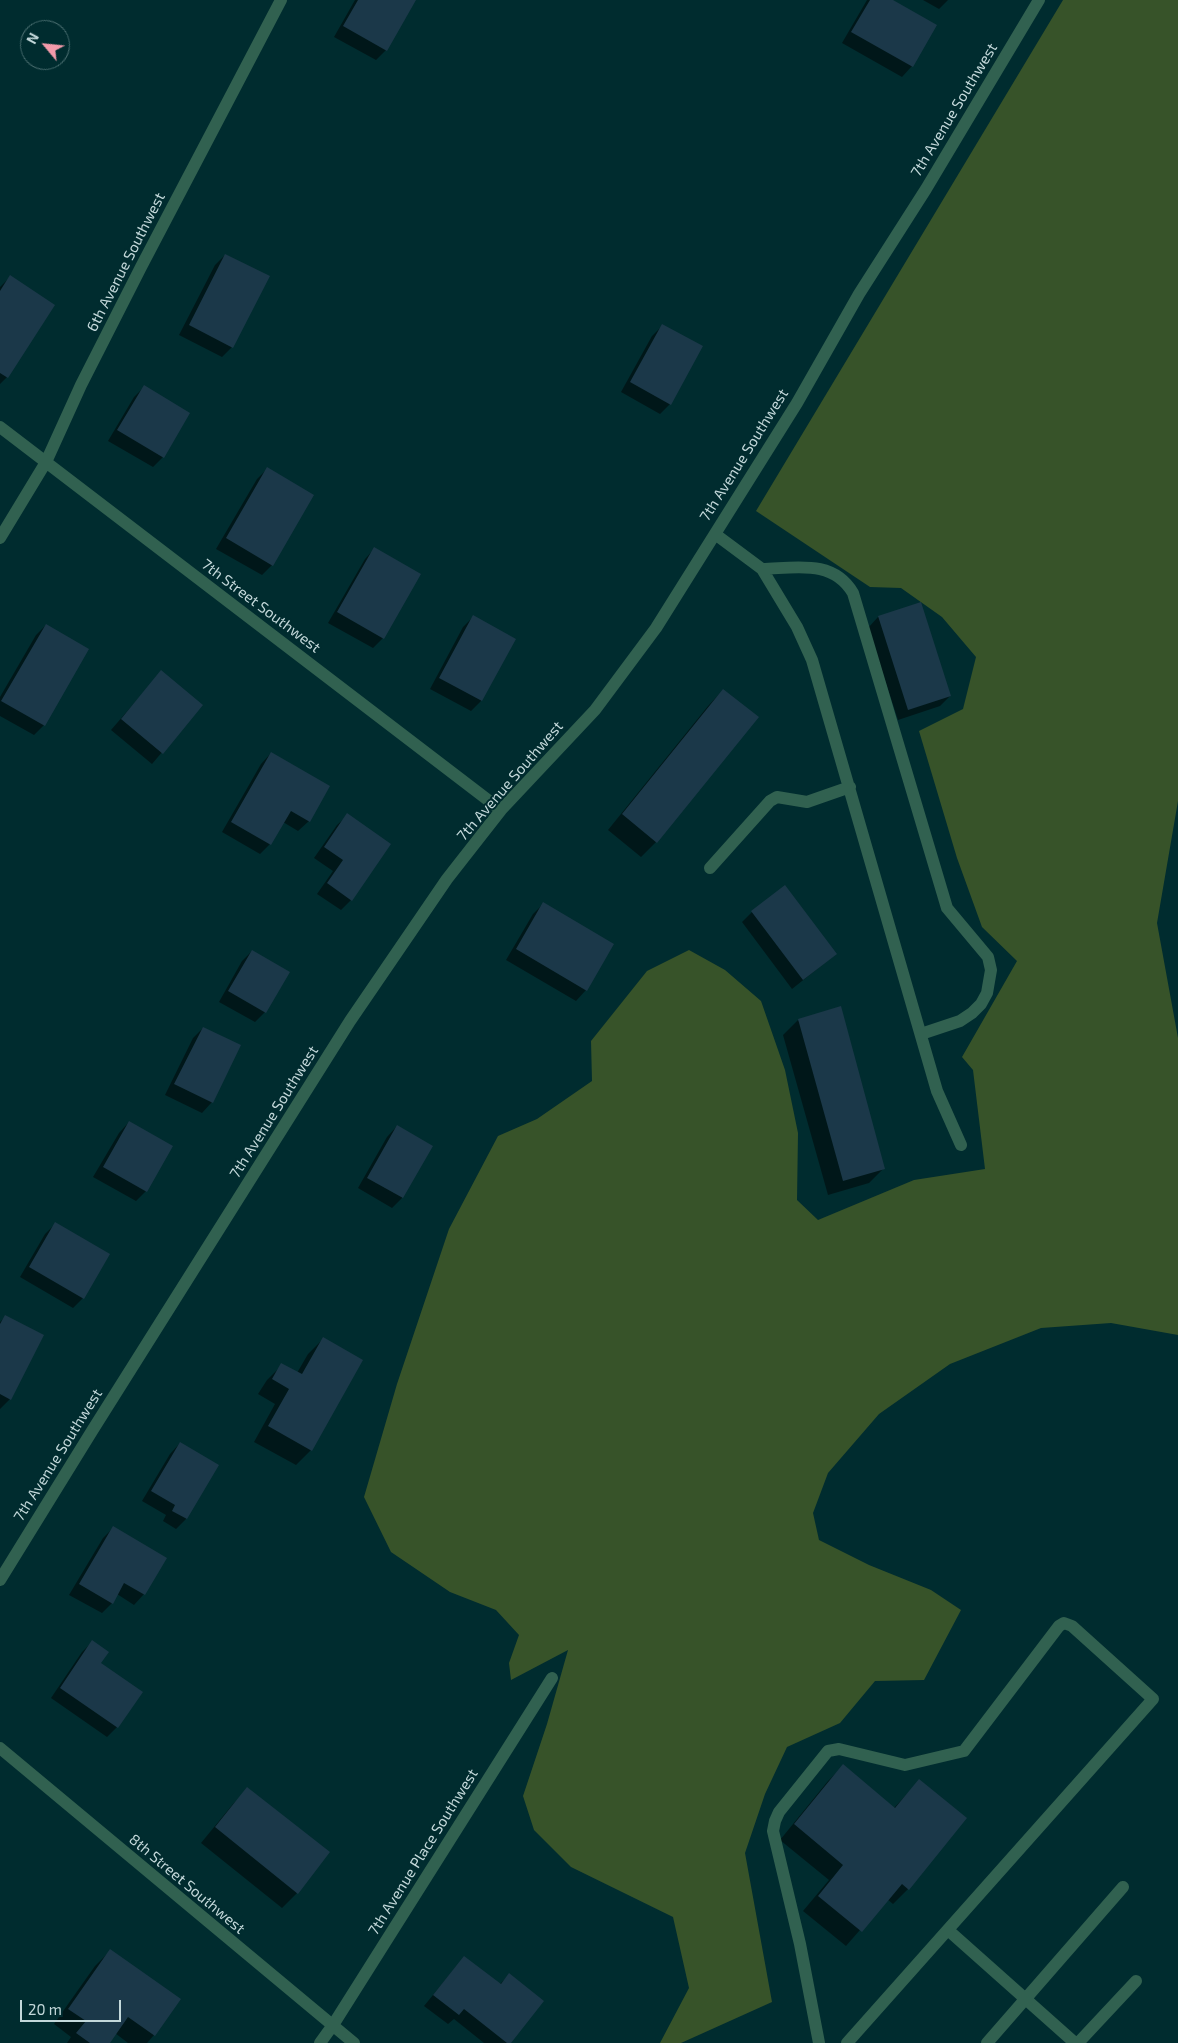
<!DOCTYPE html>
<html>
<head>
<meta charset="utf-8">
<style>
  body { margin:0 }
  #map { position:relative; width:1178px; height:2043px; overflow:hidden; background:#002c2f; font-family:"Exo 2",sans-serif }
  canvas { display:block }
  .north { position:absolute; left:20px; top:20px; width:50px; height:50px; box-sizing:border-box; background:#002c2f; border:1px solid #4e7173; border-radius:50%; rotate:298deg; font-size:14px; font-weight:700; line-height:20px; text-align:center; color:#c3d8da }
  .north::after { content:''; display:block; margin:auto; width:18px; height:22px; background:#f39aaa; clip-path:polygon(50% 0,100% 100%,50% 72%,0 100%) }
  .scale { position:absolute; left:20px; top:2000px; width:101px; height:22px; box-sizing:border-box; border:2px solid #c3d8da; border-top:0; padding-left:6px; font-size:15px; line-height:18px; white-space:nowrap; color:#c3d8da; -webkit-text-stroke:4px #002c2f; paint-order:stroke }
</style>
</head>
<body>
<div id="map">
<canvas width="1178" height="2043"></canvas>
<div class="north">N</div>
<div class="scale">20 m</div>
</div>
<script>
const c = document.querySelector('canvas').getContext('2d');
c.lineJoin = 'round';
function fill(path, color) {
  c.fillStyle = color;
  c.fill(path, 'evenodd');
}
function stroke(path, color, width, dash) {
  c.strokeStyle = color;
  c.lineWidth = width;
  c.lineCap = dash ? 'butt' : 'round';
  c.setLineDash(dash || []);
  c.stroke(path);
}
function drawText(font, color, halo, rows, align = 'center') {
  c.font = font + ' "Exo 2",sans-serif';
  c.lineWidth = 4;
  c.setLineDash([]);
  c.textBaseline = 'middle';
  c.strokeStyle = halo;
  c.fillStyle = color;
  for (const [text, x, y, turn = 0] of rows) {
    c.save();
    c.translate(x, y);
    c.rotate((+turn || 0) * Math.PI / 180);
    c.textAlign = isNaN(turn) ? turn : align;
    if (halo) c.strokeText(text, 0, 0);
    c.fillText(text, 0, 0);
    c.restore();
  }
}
fill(new Path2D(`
  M1063 0H1178V801L1157 923 1178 1038V1335L1111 1323 1041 1328 950 1364 879 1414 828 1473 813 1513 819 1540 869 1565 931 1590 961 1610 924 1680 875 1681 840 1723 787 1747 765 1794 745 1853 772 2002 681 2043H660L689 1988 673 1917 571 1867 534 1830 523 1796 547 1724 568 1650 511 1680 509 1663 519 1635 496 1610 450 1592 391 1552 364 1497 397 1384 449 1229 498 1136 537 1119 592 1081 591 1041 647 971 689 950 725 970 761 1001 785 1070 798 1133 797 1200 818 1220 914 1180 985 1169 973 1070 962 1057 1017 961 982 927 957 858 919 731 963 709 976 657 942 617 901 588 870 587 756 511Z`), '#375329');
fill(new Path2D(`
  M355 0H415L386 50 376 60 334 37Z
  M867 0H891L912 66 902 77 842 43Z
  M923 0H948L939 9Z
  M225 255 232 347 222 357 179 335 215 265Z
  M10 277 7 377 0 384V287Z
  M663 325 670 404 660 414 621 392 652 336Z
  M144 387 163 457 153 467 108 441 134 397Z
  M267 469 272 565 262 575 216 549 257 479Z
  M375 548 383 638 373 648 328 623 365 559Z
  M920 604 950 696 940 706 898 720 868 628 878 617Z
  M473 617 515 639 481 701 471 711 430 689 463 627Z
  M46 625 44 725 34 735 0 716V697L36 635Z
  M161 672 202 705 152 764 111 730Z
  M723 690 656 842 641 857 608 830 708 706Z
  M271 753 329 787 309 821 298 831 283 822 270 844 260 854 222 832 261 764Z
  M348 815 351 900 341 910 317 894 333 871 314 858 337 825Z
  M543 904 613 945 586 990 576 1001 506 960 533 914Z
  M752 912 836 954 792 989 742 922Z
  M252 951 265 1012 255 1022 219 1002 242 961Z
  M798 1020 884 1168 869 1183 828 1195 783 1035Z
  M203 1028 212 1102 202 1113 165 1095 193 1038Z
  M129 1122 146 1191 136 1201 93 1177 119 1133Z
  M397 1126 432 1146 402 1198 392 1208 358 1188 387 1137Z
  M55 1224 83 1298 73 1308 20 1277 45 1234Z
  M5 1317 10 1399 0 1409V1322Z
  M323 1339 311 1450 296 1465 254 1442 275 1404 258 1394 267 1380 282 1365 297 1373 308 1354Z
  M180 1443 217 1465 186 1519 176 1529 163 1521 166 1515 142 1501 170 1454Z
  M113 1528 144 1594 134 1605 117 1594 112 1603 102 1613 69 1595 103 1538Z
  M92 1642 117 1727 107 1737 51 1698 82 1652Z
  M843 1766 894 1808 919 1781 908 1889 893 1904 887 1899 846 1946 803 1911 829 1880 780 1840 828 1781Z
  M248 1789 297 1893 282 1908 201 1843 233 1804Z
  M110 1951 179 2000 154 2035 147 2043H128L115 2033 108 2043H67L71 2037 54 2024 95 1966Z
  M464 1957 499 1985 509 1975 510 2043H484L454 2019 448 2024 424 2006Z`), '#0007');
fill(new Path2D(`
  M358 0H416L387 51 343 26Z
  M870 0H893L937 25 913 67 851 32Z
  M225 254 270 276 233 348 189 325Z
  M10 275 55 305 8 378 0 373V291Z
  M662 324 703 346 671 405 630 382Z
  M144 385 190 413 164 458 117 430Z
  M267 467 314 495 273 566 226 538Z
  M374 547 421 574 384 639 337 612Z
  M921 602 951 696 908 710 878 616Z
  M473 615 516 639 482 701 439 678Z
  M46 624 89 649 45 726 1 701Z
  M161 670 203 705 163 754 121 719Z
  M723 689 759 717 657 843 622 814Z
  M271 752 330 786 310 822 291 811 271 845 231 822Z
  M347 813 391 844 352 901 327 883 343 860 324 847Z
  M785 885 837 954 803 980 751 911Z
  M543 902 614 944 587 991 516 949Z
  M252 950 290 972 266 1013 228 991Z
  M841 1006 885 1169 843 1181 798 1019Z
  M203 1027 241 1045 213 1103 174 1084Z
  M129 1121 173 1146 147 1192 103 1167Z
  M397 1125 433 1146 403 1198 367 1178Z
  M55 1222 110 1254 84 1299 29 1267Z
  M5 1315 44 1335 11 1400 0 1394V1324Z
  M323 1337 363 1360 312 1451 268 1426 289 1389 272 1379 281 1363 302 1374Z
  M180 1442 219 1465 187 1519 172 1511 175 1505 151 1491Z
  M113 1526 167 1558 145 1595 124 1583 113 1604 79 1584Z
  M92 1640 109 1652 101 1663 143 1692 118 1728 60 1688Z
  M843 1764 895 1808 919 1779 967 1818 909 1890 902 1884 862 1932 818 1896 843 1865 794 1824Z
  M247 1787 330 1852 298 1894 215 1827Z
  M110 1949 181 1999 155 2036 128 2017 110 2043H90L76 2033 86 2021 68 2009Z
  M464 1956 501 1984 509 1973 544 2001 511 2043H507L464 2009 459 2015 433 1995Z`), '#1b3849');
stroke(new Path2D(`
  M0 427 501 810
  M715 534 762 569 797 627 812 660 937 1091 961 1145
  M0 538 46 462 81 385 141 267 281 0
  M762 569C796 568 833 559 853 593L947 908 988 957 991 970 987 993 981 1004 972 1013 960 1021 921 1034
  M710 868 770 801 777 797 807 802 850 787
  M0 1580 92 1431 350 1021 447 879 501 810 595 710 656 628 797 403 859 294 926 189 1039 0
  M0 1748 354 2043
  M948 1930 1075 2043
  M320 2043 333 2025 552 1678
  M819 2043 800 1944 773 1831 775 1821 779 1812 828 1751 839 1749 905 1765 964 1751 1059 1626 1064 1623 1072 1626 1153 1699 847 2043
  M987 2043 1123 1887
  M1078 2043 1136 1981`), '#316150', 12);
drawText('15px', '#c3d8da', '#002c2f', [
  ["7th Avenue Southwest",954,110,-59],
  ["6th Avenue Southwest",126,262,-63],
  ["7th Avenue Southwest",744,455,-58],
  ["7th Street Southwest",261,606,37],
  ["7th Avenue Southwest",510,781,-49],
  ["7th Avenue Southwest",274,1112,-58],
  ["7th Avenue Southwest",58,1455,-58],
  ["7th Avenue Place Southwest",423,1852,-58],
  ["8th Street Southwest",187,1884,40]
]);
</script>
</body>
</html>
